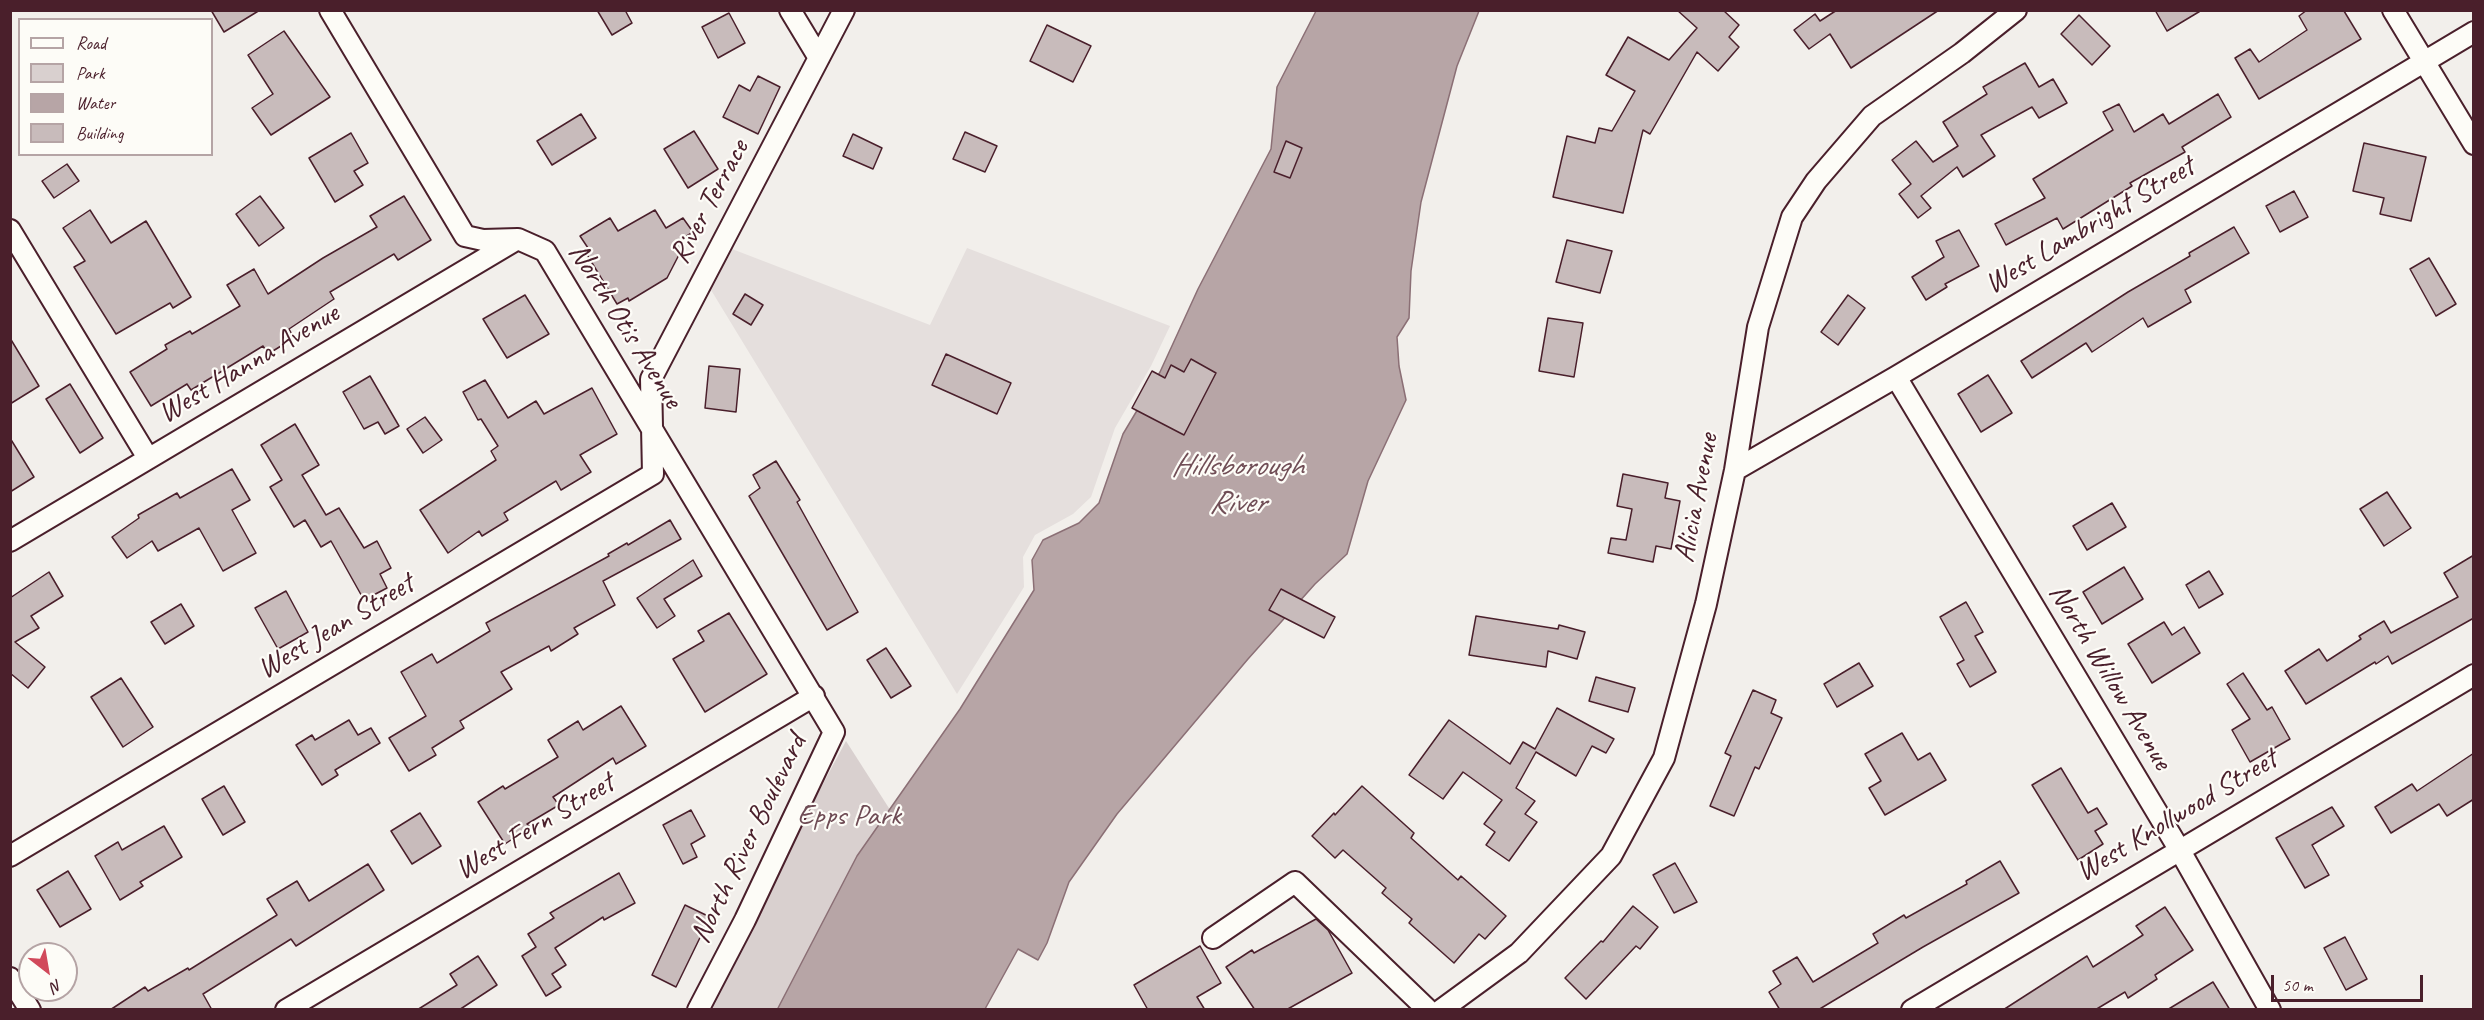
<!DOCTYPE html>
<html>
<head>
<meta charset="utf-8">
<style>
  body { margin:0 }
  #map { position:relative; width:2484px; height:1020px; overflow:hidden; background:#f2efeb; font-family:Caveat,sans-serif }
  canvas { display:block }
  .frame { position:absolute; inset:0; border:12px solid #4a1f2b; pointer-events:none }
  .legend { position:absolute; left:18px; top:18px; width:195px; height:138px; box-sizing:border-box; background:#fdfcf7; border:2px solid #b5a4a5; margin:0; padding:8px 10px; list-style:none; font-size:18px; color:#4a1f2b }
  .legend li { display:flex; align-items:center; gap:12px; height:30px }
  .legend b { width:30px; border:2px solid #b5a4a5 }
  .north { position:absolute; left:18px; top:942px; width:60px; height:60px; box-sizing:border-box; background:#fdfcf7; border:2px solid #b5a4a5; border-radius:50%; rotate:149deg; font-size:16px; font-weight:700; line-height:24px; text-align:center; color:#4a1f2b }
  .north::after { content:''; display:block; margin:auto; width:21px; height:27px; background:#d1495b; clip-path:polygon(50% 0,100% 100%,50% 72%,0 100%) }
  .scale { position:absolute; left:2271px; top:975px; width:152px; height:27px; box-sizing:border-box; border:3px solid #4a1f2b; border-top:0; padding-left:8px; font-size:18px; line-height:21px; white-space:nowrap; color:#4a1f2b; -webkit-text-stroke:4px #fdfcf7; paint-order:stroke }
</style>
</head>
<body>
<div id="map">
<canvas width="2484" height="1020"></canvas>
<div class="frame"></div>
<ul class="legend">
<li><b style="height:8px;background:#fdfcf7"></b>Road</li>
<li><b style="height:16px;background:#d9d0cf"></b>Park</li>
<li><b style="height:16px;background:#b7a5a6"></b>Water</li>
<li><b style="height:16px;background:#c8bbbb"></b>Building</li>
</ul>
<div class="north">N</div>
<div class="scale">50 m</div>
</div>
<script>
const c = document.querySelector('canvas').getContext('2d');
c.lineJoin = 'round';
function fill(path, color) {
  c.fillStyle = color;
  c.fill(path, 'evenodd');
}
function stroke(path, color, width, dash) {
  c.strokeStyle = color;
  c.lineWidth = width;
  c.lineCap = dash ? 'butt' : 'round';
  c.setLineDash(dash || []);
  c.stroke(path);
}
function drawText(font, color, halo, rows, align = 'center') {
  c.font = font + ' Caveat,sans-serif';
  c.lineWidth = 4.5;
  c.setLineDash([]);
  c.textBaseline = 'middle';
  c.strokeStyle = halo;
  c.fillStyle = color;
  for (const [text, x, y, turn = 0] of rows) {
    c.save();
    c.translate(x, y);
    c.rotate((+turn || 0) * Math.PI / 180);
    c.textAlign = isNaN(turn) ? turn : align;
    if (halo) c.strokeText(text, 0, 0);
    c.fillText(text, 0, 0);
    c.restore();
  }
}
fill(new Path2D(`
  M967 248 1170 326 1151 366 1115 428 1091 497 1073 514 1035 535 1023 557 1024 587 957 694 711 290 732 249 930 325Z`), '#e5dfdd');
fill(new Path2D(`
  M846 741 894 816 786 1009 701 1010Z`), '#d9d0cf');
const water = new Path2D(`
  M1316 11H1479L1457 66 1421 202 1411 271 1409 318 1397 337 1399 366 1406 400 1368 481 1347 554 1315 584 1248 659 1117 814 1069 882 1047 943 1038 960 1018 949 985 1009 777 1010 857 856 960 709 1034 590 1032 560 1043 540 1079 523 1099 503 1123 434 1160 372 1198 289 1271 149 1277 87Z`);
fill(water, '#b7a5a6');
stroke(water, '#8b6f75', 1.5);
const building = new Path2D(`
  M211 10H260L224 32Z
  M597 10H625L632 23 612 35Z
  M1677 10H1723L1739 25 1729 37 1739 47 1718 71 1697 52 1650 134 1643 130 1623 213 1553 197 1567 136 1595 143 1599 128 1612 131 1635 91 1606 75 1628 37 1669 60 1697 28Z
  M1837 10H1939L1851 68 1830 34 1809 49 1794 30 1815 14 1820 21Z
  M2155 10H2202L2167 31Z
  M2307 10 2344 11 2361 39 2259 99 2235 58 2250 49 2259 62 2307 30 2299 16Z
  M729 13 745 43 718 58 702 27Z
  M2079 15 2110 46 2092 65 2061 34Z
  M1047 25 1091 46 1073 82 1030 61Z
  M284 31 330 97 271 135 252 108 273 94 248 55Z
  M2025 63 2039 87 2053 79 2067 103 2039 118 2032 107 1981 135 1995 156 1963 177 1957 167 1921 196 1931 208 1918 218 1899 194 1911 184 1892 160 1916 141 1933 162 1958 146 1943 122 1987 94 1983 87Z
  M758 76 780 87 758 134 723 117 739 85 750 91Z
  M2218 94 2231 117 2182 147 2185 152 2130 183 2132 186 2063 229 2057 218 2006 245 1995 224 2045 198 2033 179 2113 130 2103 112 2119 104 2134 132 2163 114 2169 124Z
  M581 114 596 138 552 165 537 141Z
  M694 131 718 169 688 188 664 149Z
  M965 132 997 146 985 172 953 159Z
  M351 133 368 163 354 171 363 185 335 202 309 158Z
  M853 134 882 148 873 169 843 156Z
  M1286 141 1302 148 1290 178 1274 172Z
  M2364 143 2426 157 2411 221 2380 214 2384 198 2353 191Z
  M67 164 79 181 54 198 42 181Z
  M2294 191 2308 217 2280 232 2266 206Z
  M260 196 284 228 259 246 236 214Z
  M404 196 431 240 398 260 394 254 330 292 334 299 289 329 294 338 268 354 263 346 191 390 187 384 151 406 130 372 167 349 165 345 190 331 192 334 240 306 227 285 254 269 268 294 323 258 377 227 370 216Z
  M90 210 111 243 146 221 191 297 173 308 170 303 116 334 74 267 85 261 63 228Z
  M655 210 666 228 683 218 693 232 679 241 683 247 667 278 629 301 628 298 617 304 586 253 590 251 580 236 610 218 618 231Z
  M2234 227 2249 253 2185 290 2191 302 2148 327 2143 318 2092 352 2086 343 2032 378 2021 361 2128 292 2190 256 2189 253Z
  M1959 230 1979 266 1945 284 1947 287 1926 300 1912 277 1944 257 1936 241Z
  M1567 240 1612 251 1600 293 1556 282Z
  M2429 258 2456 304 2436 316 2410 269Z
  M745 294 763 305 751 325 733 314Z
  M525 295 549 334 507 358 483 319Z
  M1848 295 1865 308 1838 345 1821 332Z
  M1548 318 1583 323 1574 377 1539 371Z
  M10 338 39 386 10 404Z
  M946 354 1011 383 997 414 932 385Z
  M1191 359 1216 373 1184 435 1132 408 1152 371 1165 378 1171 365 1184 372Z
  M709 366 740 369 736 412 705 408Z
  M1988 375 2012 413 1981 432 1958 394Z
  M370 376 399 426 385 434 378 422 364 429 343 392Z
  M485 380 508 418 536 401 544 414 592 388 617 434 580 455 591 472 561 490 556 481 504 513 508 520 482 536 479 531 448 553 420 510 496 460 491 451 498 446 481 419 478 420 463 392Z
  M70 384 103 438 80 453 46 399Z
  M425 417 442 440 423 453 407 429Z
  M295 424 319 465 302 475 326 515 339 508 364 548 377 541 391 568 380 574 387 588 364 600 331 541 321 547 305 520 294 527 270 487 282 480 261 445Z
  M10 438 34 477 10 492Z
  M776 461 800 500 797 502 858 612 827 630 749 496 760 488 753 475Z
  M232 469 250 500 232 510 256 553 223 571 199 528 158 551 152 541 127 558 112 537 139 518 138 515 177 493 180 498Z
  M1623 474 1668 483 1665 498 1680 501 1671 549 1656 546 1653 562 1608 553 1611 538 1626 540 1632 509 1617 506Z
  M2387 492 2411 528 2384 546 2360 509Z
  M2112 503 2126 527 2087 550 2073 526Z
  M670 520 681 539 603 581 615 605 574 628 578 634 551 651 549 646 501 672 512 689 460 721 464 728 432 748 436 755 409 771 389 738 426 716 401 672 432 654 437 663 490 631 486 623 609 556 608 554 627 543 628 545Z
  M2474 555V621L2472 619 2392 664 2388 656 2376 664 2375 662 2306 704 2285 671 2319 649 2327 661 2361 639 2359 636 2384 621 2391 633 2458 597 2444 573Z
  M693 560 702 576 664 599 675 616 657 628 637 598Z
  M2124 567 2143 599 2102 624 2083 592Z
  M2209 571 2223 594 2199 608 2186 585Z
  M49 572 63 596 31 616 39 628 15 642 45 667 28 688 10 673V598Z
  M1281 589 1335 617 1324 638 1269 610Z
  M286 591 308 632 278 649 255 608Z
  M1966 602 1983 632 1975 636 1996 672 1970 687 1957 664 1964 660 1940 617Z
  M181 604 194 626 165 644 151 622Z
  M729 613 767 674 705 712 673 659 704 641 698 631Z
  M1476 616 1558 629 1559 625 1585 632 1577 659 1548 651 1546 667 1469 655Z
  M2164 622 2172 635 2184 627 2200 653 2152 683 2128 644Z
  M886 648 911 686 891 698 867 660Z
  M1859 663 1873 686 1837 707 1824 684Z
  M2243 673 2267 710 2272 707 2290 739 2250 762 2232 730 2250 719 2227 684Z
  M1596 677 1635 688 1628 712 1589 701Z
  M121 678 153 727 123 747 91 697Z
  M1753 690 1776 700 1771 713 1782 718 1759 769 1755 767 1734 816 1710 806 1731 756 1725 753Z
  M621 706 646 746 616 764 613 758 553 797 559 805 527 824 530 827 505 844 478 802 503 786 505 789 558 757 548 740 578 721 583 730Z
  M1557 708 1614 739 1606 753 1592 746 1576 776 1536 752 1516 788 1535 801 1525 814 1537 822 1509 861 1486 845 1495 832 1484 824 1502 800 1463 772 1443 799 1409 775 1449 720 1510 764 1523 742 1535 749Z
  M349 720 358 735 371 728 380 743 335 770 338 775 322 785 296 745 312 735 315 740Z
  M1902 733 1918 760 1930 753 1946 780 1885 815 1869 788 1881 781 1865 754Z
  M2474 753V799L2447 816 2439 804 2391 833 2375 807 2412 784 2417 791Z
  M2061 768 2088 813 2097 808 2107 824 2095 831 2103 844 2078 860 2032 785Z
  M224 786 245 822 223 835 202 799Z
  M1362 786 1414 833 1411 838 1458 880 1461 876 1506 916 1485 939 1479 934 1454 963 1409 923 1412 919 1382 893 1386 888 1343 850 1335 858 1312 836 1334 813 1335 815Z
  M2332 807 2344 826 2312 845 2329 875 2305 888 2276 838Z
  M691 810 705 836 691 844 697 857 683 864 663 825Z
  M420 813 441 846 412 864 391 831Z
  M164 826 182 857 140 882 143 886 120 900 95 856 118 842 122 850Z
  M2000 861 2019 893 1923 947 1818 1010H1780L1769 992 1781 984 1773 971 1797 957 1813 982 1878 943 1873 934 1904 915 1906 918 1967 884 1966 881Z
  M1675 863 1697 902 1674 913 1653 875Z
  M368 864 384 890 296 946 291 939 203 994 212 1010H110L145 987 148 991 188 968 189 970 277 915 267 899 297 881 309 901Z
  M68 871 91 909 60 927 37 890Z
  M619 873 635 903 604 920 603 917 555 948 566 965 552 974 561 987 546 996 522 956 536 947 528 934 554 918 550 913Z
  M685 905 710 917 676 987 652 975Z
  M1633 906 1658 927 1640 949 1636 946 1586 999 1565 978 1601 941 1603 942Z
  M2165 907 2193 950 2155 975 2157 979 2128 998 2125 992 2095 1010H2003L2087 956 2093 967 2143 935 2136 926Z
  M1316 919 1328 930 1352 973 1286 1010H1255L1226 967 1252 950 1254 953Z
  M2345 937 2367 979 2346 990 2324 948Z
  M1200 946 1221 983 1197 997 1205 1010H1148L1134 985Z
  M478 956 497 985 459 1010H417L457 985 450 974Z
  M2213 982 2230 1010H2167Z`);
fill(building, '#c8bbbb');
stroke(building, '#4a1f2b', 1.5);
const street = new Path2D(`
  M330 10 465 236 483 240 518 239 545 251 834 732 745 920 698 1010
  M790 10 819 58
  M2393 10 2474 144
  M10 230 148 458
  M1896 377 2179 849 2270 1010
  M1735 470 1896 377 2474 32
  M10 541 516 240
  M10 856 653 474 651 379 844 10
  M1213 938 1295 882 1428 1010
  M10 978 30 1010
  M286 1010 814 696
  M1441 1010 1519 953 1611 856 1664 758 1706 604 1735 470 1758 327 1792 217 1816 181 1872 116 1962 53 2016 10
  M1912 1010 2474 675`);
stroke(street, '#4a1f2b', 24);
stroke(street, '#fdfcf7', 20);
drawText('30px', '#4a1f2b', '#fdfcf7', [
  ["River Terrace",710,202,-62],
  ["West Lambright Street",2090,226,-31],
  ["North Otis Avenue",625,326,58],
  ["West Hanna Avenue",249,364,-31],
  ["Alicia Avenue",1697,498,-79],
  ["West Jean Street",336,627,-31],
  ["North Willow Avenue",2110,677,59],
  ["West Knollwood Street",2177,816,-31],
  ["West Fern Street",535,827,-31],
  ["North River Boulevard",749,839,-64]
]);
drawText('30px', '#6e4b54', '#fdfcf7', [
  ["Epps Park",849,816]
]);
drawText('italic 32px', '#704e56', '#fdfcf7', [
  ["Hillsborough",1237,467],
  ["River",1237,504]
]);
</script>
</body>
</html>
